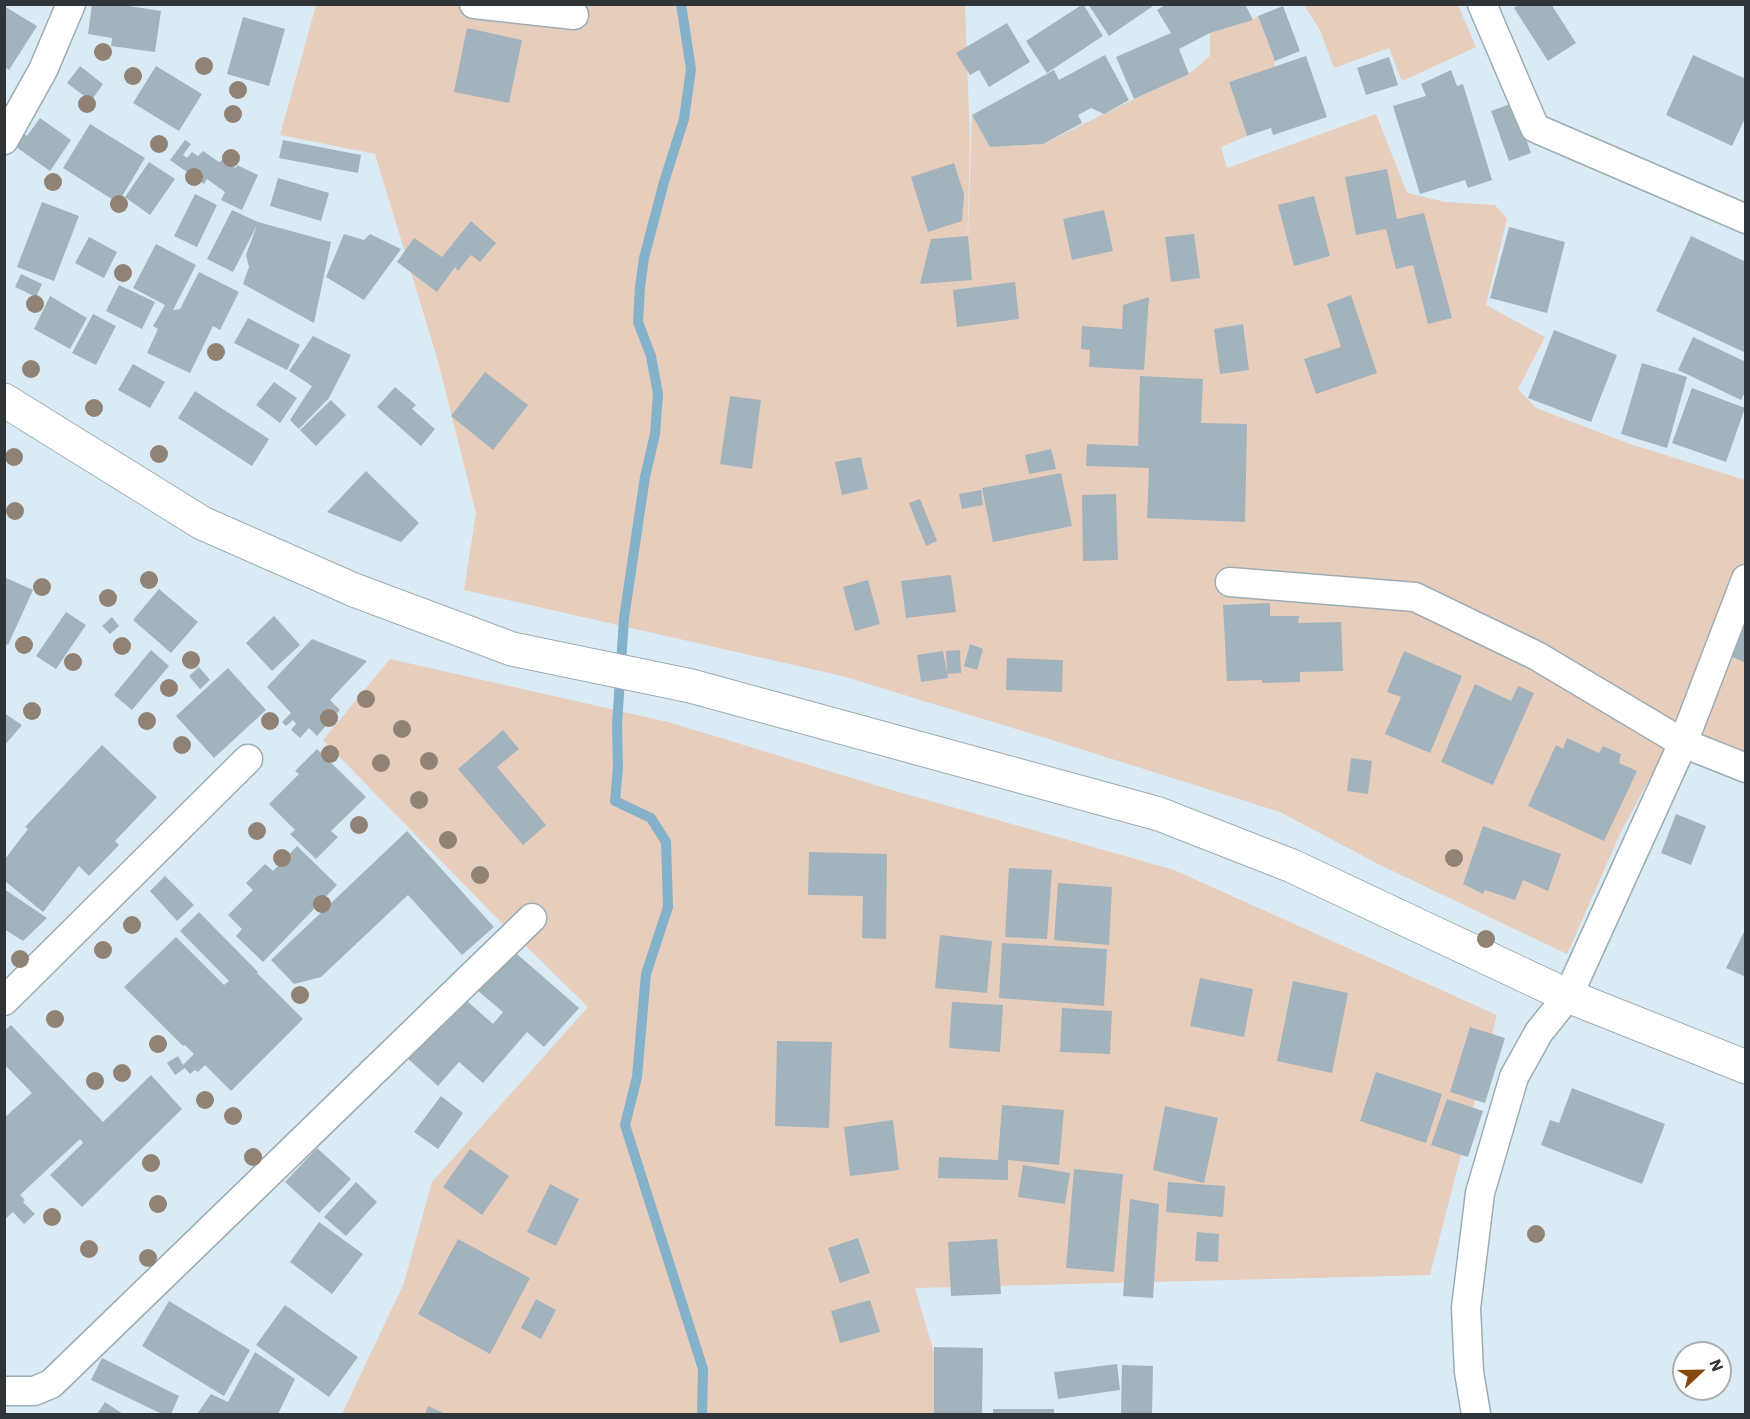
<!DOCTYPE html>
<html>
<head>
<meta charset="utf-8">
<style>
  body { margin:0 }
  #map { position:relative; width:1750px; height:1419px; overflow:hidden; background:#daebf5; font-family:"IBM Plex Sans",sans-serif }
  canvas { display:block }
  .frame { position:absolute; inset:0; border:6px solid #2e3438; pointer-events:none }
  .north { position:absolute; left:1672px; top:1341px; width:60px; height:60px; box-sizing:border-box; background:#fff; border:2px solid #abaeaf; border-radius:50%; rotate:68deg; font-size:16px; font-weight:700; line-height:24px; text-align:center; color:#2e3438 }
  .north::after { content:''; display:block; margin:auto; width:21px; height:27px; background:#87490c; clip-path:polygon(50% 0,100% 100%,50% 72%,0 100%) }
</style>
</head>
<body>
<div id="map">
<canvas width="1750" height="1419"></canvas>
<div class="frame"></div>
<div class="north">N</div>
</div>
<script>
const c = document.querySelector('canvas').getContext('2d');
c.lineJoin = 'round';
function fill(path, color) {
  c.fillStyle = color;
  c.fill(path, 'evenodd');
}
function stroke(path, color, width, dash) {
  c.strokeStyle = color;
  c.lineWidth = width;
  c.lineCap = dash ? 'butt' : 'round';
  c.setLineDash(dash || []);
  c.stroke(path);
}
fill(new Path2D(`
  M316 5H965L970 140 966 298 972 115 990 147 1043 144 1134 99 1189 74 1210 56V33L1253 20 1258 16 1275 61 1274 67 1229 82 1247 136 1221 147 1227 168 1376 114 1407 193 1445 202 1495 205 1507 219 1486 305 1545 337 1518 389 1536 408 1630 444 1745 480V760L1699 742 1655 768 1620 834 1567 954 1380 865 1280 812 1052 740 842 676 464 590 476 513 438 361 375 154 280 135Z
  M1304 5H1458L1476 47 1402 81 1389 48 1334 68 1320 30Z
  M390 659 668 722 885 788 1174 870 1497 1015 1430 1275 915 1288 952 1414H342L404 1283 432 1182 588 1007 487 908 323 740Z`), '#e7cdbb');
stroke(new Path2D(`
  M681 4 691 69 684 119 664 182 644 258 640 287 638 322 651 356 658 394 655 434 645 477 624 618 617 725 618 767 615 801 651 818 666 842 668 907 646 974 637 1077 625 1125 703 1369 702 1414`), '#84b2cb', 10);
fill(new Path2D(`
  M92 4H117L161 11 155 52 111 46 112 38 88 34Z
  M1083 4 1103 36 1047 73 1026 41Z
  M1088 4H1156L1109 36Z
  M1167 4H1245L1253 20 1210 33 1179 49 1189 74 1134 99 1116 57 1171 33 1157 10Z
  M1519 4H1551L1576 43 1548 61 1514 8Z
  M4 6 37 26 9 70 4 66Z
  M1283 6 1300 51 1275 61 1258 16Z
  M243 17 285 29 269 86 227 74Z
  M1007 23 1030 62 989 87 979 70 970 75 956 53Z
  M467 28 522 40 509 103 454 92Z
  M1105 55 1129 100 1104 114 1091 108 1078 115 1082 123 1043 144 990 147 972 115 1054 70 1059 80Z
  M1693 55 1746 79V116L1732 146 1666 115Z
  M1306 56 1327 117 1273 135 1271 128 1247 136 1229 82Z
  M1389 57 1398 85 1366 95 1357 68Z
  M80 66 103 84 91 101 67 83Z
  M156 66 202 94 179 131 133 103Z
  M1451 70 1457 86 1463 84 1492 180 1468 188 1465 180 1420 194 1393 106 1426 96 1421 84Z
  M1513 103 1531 153 1509 161 1491 111Z
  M40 118 71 140 50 171 13 145 22 132 27 136Z
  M90 124 145 158 118 203 63 168Z
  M185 140 191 144 183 155 187 158 192 152 198 156 203 151 219 162 224 159 236 168 237 165 258 175 242 210 221 200 225 192 207 179 204 184 170 160Z
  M283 140 361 155 358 173 279 158Z
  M149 162 175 179 150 215 125 197Z
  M954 163 964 194 962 221 928 232 911 177Z
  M1387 169 1397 219 1424 213 1452 318 1428 324 1413 265 1396 269 1386 229 1356 235 1345 177Z
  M278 178 329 193 321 221 270 206Z
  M195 194 217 205 197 247 174 236Z
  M1314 196 1330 256 1294 266 1278 205Z
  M42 202 79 216 54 281 17 267Z
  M232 210 258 222 331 242 314 323 243 284 249 267 246 255 257 225 233 272 207 259Z
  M1104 210 1113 251 1072 260 1063 219Z
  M471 221 496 243 480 262 471 255 458 271 455 267 437 292 397 262 414 238 442 257Z
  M1509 227 1565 242 1547 313 1490 298Z
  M344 234 364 240 370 234 401 249 364 300 326 277Z
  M1194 234 1200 278 1171 282 1165 237Z
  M968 236 972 280 920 284 931 239Z
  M1691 236 1746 262V353L1656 311Z
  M89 237 117 252 104 278 75 263Z
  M156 244 196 265 173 310 180 309 199 272 239 292 220 330 213 326 190 373 147 353 158 329 153 326 165 305 133 288Z
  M21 274 42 284 36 297 15 287Z
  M1015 282 1019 319 957 327 953 290Z
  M119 285 155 302 142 329 106 311Z
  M1351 295 1377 373 1316 394 1304 359 1341 347 1327 304Z
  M50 296 87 318 70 349 34 329Z
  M1149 297 1144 370 1089 367 1090 350 1081 349 1082 326 1122 329 1123 305Z
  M93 314 116 326 96 365 72 353Z
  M248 318 300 345 287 370 234 343Z
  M1243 324 1249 370 1220 374 1214 329Z
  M1554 330 1617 355 1591 422 1528 398Z
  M313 336 351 355 329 398 299 429 290 420 312 386 289 371Z
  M1693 337 1746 362V390L1741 400 1678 370Z
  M1642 363 1687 377 1667 448 1621 434Z
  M133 364 165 382 150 408 118 390Z
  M485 372 528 405 493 450 451 416Z
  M1140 376 1203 379 1201 423 1247 424 1245 522 1147 518 1149 468 1086 466 1087 444 1138 446Z
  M274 382 297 398 280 423 256 405Z
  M395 387 416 405 412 409 435 429 421 446 377 407Z
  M1692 388 1745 408 1726 462 1672 443Z
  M195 391 269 439 252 466 178 418Z
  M730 396 761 400 752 469 720 464Z
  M331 400 346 415 316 446 300 430Z
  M1051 449 1056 469 1029 474 1025 455Z
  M861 457 868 489 842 495 835 462Z
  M366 471 419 523 401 542 327 512Z
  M1061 473 1072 526 993 542 982 488Z
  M981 490 983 505 962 509 959 494Z
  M1116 494 1118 560 1083 561 1082 495Z
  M920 499 937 541 926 546 909 503Z
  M951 575 956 612 906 618 901 581Z
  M4 577 33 590 8 645 4 643Z
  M868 580 880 624 855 631 843 587Z
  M159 589 198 622 171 653 133 620Z
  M1270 603V616H1299L1298 623 1341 622 1343 671 1300 672V682L1262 683V680L1227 681 1223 605Z
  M66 612 86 625 56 669 36 656Z
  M274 616 300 645 272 671 246 643Z
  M112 617 119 626 110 634 102 626Z
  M1746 623V663L1730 656Z
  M312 639 367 661 330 700 340 710 317 736 309 728 300 738 291 730 296 724 293 720 286 726 282 722 291 713 267 687Z
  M970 644 983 649 977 670 964 666Z
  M151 650 169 666 132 710 114 695Z
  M960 650 961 673 947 674 946 651Z
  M943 651 948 678 921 682 917 655Z
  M1404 651 1462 676 1430 753 1385 734 1401 697 1387 692Z
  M1007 658 1063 660 1062 692 1006 690Z
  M199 667 210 680 200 689 189 676Z
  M228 668 266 710 214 758 176 716Z
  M1475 684 1511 701 1518 686 1534 693 1493 785 1441 762Z
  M4 713 22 725 4 746Z
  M503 730 519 749 497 767 546 825 523 845 458 769Z
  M1567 738 1599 753 1603 746 1621 754 1619 763 1637 771 1604 841 1528 806 1556 745 1563 749Z
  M102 745 157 797 115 841 119 845 89 876 79 866 43 912 5 881V859L28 829 25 827Z
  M317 749 366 797 331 831 338 837 316 859 290 834 295 830 269 804 299 774 295 771Z
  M1351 758 1372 761 1368 794 1347 791Z
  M1676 814 1706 826 1691 865 1661 853Z
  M1483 826 1561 854 1548 891 1523 880 1515 900 1485 890 1483 894 1463 884Z
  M407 831 494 927 462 955 408 895 321 977 294 984 271 960Z
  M297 846 337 885 263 962 236 936 242 929 228 915 253 890 246 883 265 864 273 871Z
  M809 852 887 854 886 939 862 938 863 896 808 895Z
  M1009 868 1052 870 1047 939 1005 937Z
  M165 876 194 905 177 921 150 891Z
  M1058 883 1112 887 1109 945 1054 940Z
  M4 889 47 918 23 941 4 929Z
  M199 912 258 972 257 973 303 1019 231 1091 205 1065 198 1072 195 1070 190 1074 185 1068 175 1075 167 1063 178 1056 183 1065 194 1054 185 1045 183 1046 124 987 176 937 224 985 229 981 180 931Z
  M1746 928V977L1726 968Z
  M940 935 992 941 987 993 935 988Z
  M1002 943 1107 949 1104 1006 999 998Z
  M509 947 579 1008 544 1047 527 1032 483 1083 459 1062 438 1086 405 1056 459 994 493 1024 503 1012 477 990Z
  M1200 978 1253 989 1244 1037 1190 1026Z
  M1293 981 1348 993 1332 1073 1277 1061Z
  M952 1002 1003 1005 1000 1052 949 1048Z
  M1062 1008 1112 1011 1110 1054 1060 1052Z
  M11 1025 103 1122 151 1075 182 1109 82 1207 50 1175 83 1143 80 1139 20 1195 25 1200 23 1202 35 1214 24 1224 13 1212 4 1220V1118L32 1093 4 1064V1031Z
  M1470 1027 1505 1038 1485 1103 1450 1092Z
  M777 1041 832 1042 829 1128 775 1126Z
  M1376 1072 1442 1094 1426 1143 1360 1121Z
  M1572 1088 1665 1124 1642 1184 1541 1145 1550 1120 1559 1123Z
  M441 1096 463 1113 438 1149 414 1132Z
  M1447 1099 1483 1111 1468 1157 1431 1145Z
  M1002 1105 1064 1110 1059 1165 1008 1160V1180L938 1178 939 1157 998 1160Z
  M1165 1106 1218 1118 1204 1183 1153 1170Z
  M893 1120 899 1170 850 1176 844 1127Z
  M317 1148 351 1179 319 1213 285 1182Z
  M470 1149 509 1176 482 1215 443 1187Z
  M1023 1165 1070 1173 1065 1204 1018 1197Z
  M1074 1169 1123 1174 1114 1272 1066 1268Z
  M356 1182 377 1202 346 1236 324 1217Z
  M1168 1182 1225 1186 1223 1217 1166 1212Z
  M550 1184 579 1199 556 1246 527 1232Z
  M1130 1199 1159 1204 1153 1298 1123 1296Z
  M319 1222 363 1254 332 1294 290 1262Z
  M1197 1232 1219 1234 1218 1262 1195 1261Z
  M858 1238 870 1273 840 1283 828 1248Z
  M458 1239 530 1278 490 1354 418 1314Z
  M997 1239 1001 1294 951 1296 948 1242Z
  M536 1299 556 1310 541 1339 521 1328Z
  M870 1300 880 1332 840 1343 831 1311Z
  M169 1301 250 1350 224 1396 142 1346Z
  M285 1305 358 1357 329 1397 256 1345Z
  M934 1347 983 1348 982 1414H934Z
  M255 1352 295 1379 278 1414H197L211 1394 228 1402Z
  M102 1358 179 1396 171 1414H162L91 1380Z
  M1117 1364 1120 1390 1058 1399 1054 1372Z
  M1122 1365 1153 1366 1152 1414H1121Z
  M105 1402 123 1414H97Z
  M428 1406 446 1414H425Z
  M993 1409H1054V1414H993Z`), '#a3b3bd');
const minor = new Path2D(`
  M474 4 574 15
  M1482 4 1535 128 1746 219
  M4 140 43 70 71 4
  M1230 582 1415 597 1537 656 1683 743 1746 768
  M4 1001 248 759
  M4 1391H34L51 1384 532 918
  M1476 1414 1469 1372 1466 1308 1480 1193 1514 1077 1539 1032 1568 996 1683 743 1746 579`);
const secondary = new Path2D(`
  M4 400 202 523 354 590 512 649 691 686 1159 814 1292 866 1568 996 1746 1067`);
stroke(minor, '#9cacb5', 31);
stroke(secondary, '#9cacb5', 35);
stroke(minor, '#fff', 28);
stroke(secondary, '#fff', 33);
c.fillStyle = '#908275';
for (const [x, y] of [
  [103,52],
  [204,66],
  [133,76],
  [238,90],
  [87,104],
  [233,114],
  [159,144],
  [231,158],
  [194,177],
  [53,182],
  [119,204],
  [123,273],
  [35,304],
  [216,352],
  [31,369],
  [94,408],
  [159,454],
  [14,457],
  [15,511],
  [149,580],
  [42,587],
  [108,598],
  [24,645],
  [122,646],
  [191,660],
  [73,662],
  [169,688],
  [366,699],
  [32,711],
  [329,718],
  [147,721],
  [270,721],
  [402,729],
  [182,745],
  [330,754],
  [429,761],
  [381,763],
  [419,800],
  [359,825],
  [257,831],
  [448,840],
  [282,858],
  [1454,858],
  [480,875],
  [322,904],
  [132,925],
  [1486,939],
  [103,950],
  [20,959],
  [300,995],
  [55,1019],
  [158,1044],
  [122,1073],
  [95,1081],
  [205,1100],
  [233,1116],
  [253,1157],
  [151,1163],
  [158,1204],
  [52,1217],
  [1536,1234],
  [89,1249],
  [148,1258]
]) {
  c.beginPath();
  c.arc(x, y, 9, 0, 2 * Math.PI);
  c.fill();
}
</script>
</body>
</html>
